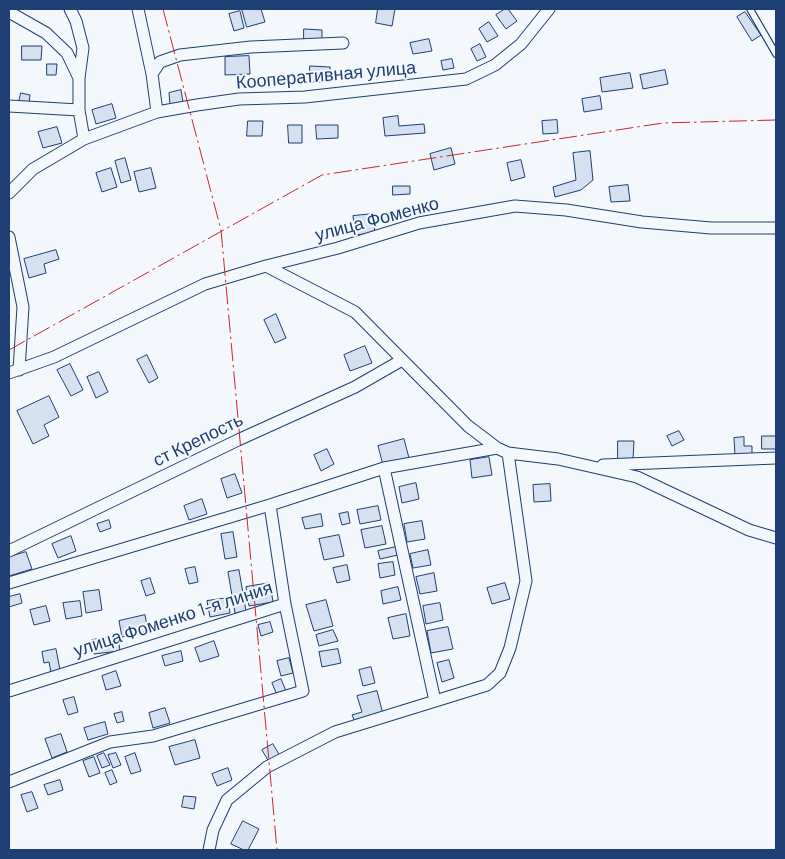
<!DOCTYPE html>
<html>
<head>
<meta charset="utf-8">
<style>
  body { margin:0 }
  #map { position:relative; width:785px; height:859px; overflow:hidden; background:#f4f7fb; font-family:Barlow,sans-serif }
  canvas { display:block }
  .frame { position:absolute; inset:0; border:10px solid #1d3f73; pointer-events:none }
</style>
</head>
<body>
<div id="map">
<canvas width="785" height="859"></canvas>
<div class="frame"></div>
</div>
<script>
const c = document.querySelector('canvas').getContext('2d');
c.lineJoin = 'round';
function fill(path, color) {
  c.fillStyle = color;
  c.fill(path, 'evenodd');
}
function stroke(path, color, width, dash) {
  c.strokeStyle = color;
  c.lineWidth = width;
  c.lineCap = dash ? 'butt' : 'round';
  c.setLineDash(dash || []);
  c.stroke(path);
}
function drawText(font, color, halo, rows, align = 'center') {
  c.font = font + ' Barlow,sans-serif';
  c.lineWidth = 4;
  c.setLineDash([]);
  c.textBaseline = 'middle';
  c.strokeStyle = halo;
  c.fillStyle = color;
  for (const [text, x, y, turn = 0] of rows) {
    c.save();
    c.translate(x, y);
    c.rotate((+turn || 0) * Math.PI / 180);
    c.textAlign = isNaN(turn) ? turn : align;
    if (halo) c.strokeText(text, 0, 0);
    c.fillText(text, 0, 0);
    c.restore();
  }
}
const building = new Path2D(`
  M242 9H261L265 22 247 27Z
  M378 9H395L392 26 376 23Z
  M505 9H508L517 21 506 29 496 15Z
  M240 11 244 28 234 31 229 14Z
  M745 12 761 35 752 41 737 17Z
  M489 22 498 36 487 42 479 29Z
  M304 29 322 30V41H304Z
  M429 39 432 51 413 54 410 43Z
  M480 44 486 57 477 61 471 49Z
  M22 46H42L41 60H22Z
  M249 56 250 74 225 75V57Z
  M452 59 454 68 443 70 441 61Z
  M47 64H57L56 75H47Z
  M310 66 330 67V82H310Z
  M665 70 668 84 643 89 640 75Z
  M630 73 633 88 602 92 600 78Z
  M181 90 183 102 170 104 169 93Z
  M21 93 30 95 29 104 19 102Z
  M600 96 602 109 584 112 582 99Z
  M112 104 116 118 96 124 92 110Z
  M398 116 399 126 424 124 425 133 385 136 383 118Z
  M557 120 558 133 543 134 542 121Z
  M248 121H263L262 136H247Z
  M288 125H302V143H289Z
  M316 125H338V138L317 139Z
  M57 127 62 143 43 148 38 132Z
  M451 148 455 164 434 170 430 154Z
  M590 151 593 180 581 190 555 197 553 187 576 180 573 153Z
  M125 158 131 180 121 183 115 161Z
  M521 160 525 177 511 181 507 163Z
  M111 168 117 187 102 192 96 173Z
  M151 168 156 188 139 192 134 172Z
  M628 185 630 201 611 202 609 187Z
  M393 186H410V194L393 195Z
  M373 214 375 233 355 235 353 216Z
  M56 250 59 259 44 264 46 273 29 278 24 259Z
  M276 314 286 338 275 343 264 320Z
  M365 346 372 363 350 371 344 355Z
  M147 355 158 378 149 383 137 360Z
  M70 364 83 390 71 396 57 370Z
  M99 372 108 392 96 398 87 377Z
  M49 396 59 417 44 425 49 436 33 444 17 411Z
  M679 431 684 440 672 446 667 436Z
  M762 436H776V449H762Z
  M744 437V446H752V455L735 456 734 438Z
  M404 439 409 458 383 465 378 446Z
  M618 441H634L633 460H618Z
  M327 449 334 464 321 471 314 455Z
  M489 457 492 475 472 478 470 460Z
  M235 474 242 493 227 498 221 479Z
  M416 483 419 499 402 503 399 487Z
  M550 484 551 501 534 502 533 485Z
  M202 499 207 514 189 520 184 506Z
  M378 506 381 520 360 524 357 510Z
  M348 512 350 523 342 525 339 514Z
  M321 514 323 526 305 529 302 518Z
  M109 520 111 528 100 532 97 524Z
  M422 521 425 539 407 542 404 524Z
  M382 526 386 544 365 548 361 530Z
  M233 532 237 557 225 559 221 534Z
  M339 535 344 556 324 560 319 539Z
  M71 536 76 551 58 558 52 544Z
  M396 547 398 555 380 559 378 551Z
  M428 550 431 565 413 568 410 554Z
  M26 552 32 569 9 576V557Z
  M393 562 395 575 380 578 378 564Z
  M347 565 350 580 337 583 333 568Z
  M195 567 198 582 189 584 185 569Z
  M239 570 246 611 235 613 228 572Z
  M434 573 437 591 420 594 416 577Z
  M150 578 155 593 146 596 141 581Z
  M270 583 273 602 249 606 246 587Z
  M505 583 510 599 492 604 487 588Z
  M398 587 401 600 383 604 381 591Z
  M99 590 102 610 86 613 83 592Z
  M20 594 22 603 9 607V597Z
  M228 598 230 613 210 617 207 601Z
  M326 600 333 626 314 631 306 605Z
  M80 601 82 616 66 619 63 603Z
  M440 603 443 620 426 624 423 606Z
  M46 606 50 621 34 625 30 610Z
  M406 614 410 636 393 639 388 618Z
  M145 615 148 631 122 637 119 621Z
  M270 622 273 632 261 636 258 625Z
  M448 627 453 649 431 653 427 631Z
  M333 630 338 641 319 646 316 635Z
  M118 636 120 651 94 654 92 640Z
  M214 641 219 656 200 662 195 648Z
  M56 649 60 670 51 672 49 662 44 663 42 652Z
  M338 649 341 663 322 667 319 652Z
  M181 651 183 661 165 666 162 656Z
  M289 658 293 673 281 676 277 661Z
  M449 660 454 678 442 682 437 663Z
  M371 667 375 683 363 686 359 670Z
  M116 671 121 686 106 690 102 676Z
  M281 679 286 691 277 695 272 683Z
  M377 691 383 714 355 722 352 715 362 712 357 696Z
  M74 697 78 712 68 715 63 700Z
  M165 708 170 723 153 728 149 713Z
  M122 712 124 721 117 723 114 714Z
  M105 722 108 734 88 740 84 728Z
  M61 734 67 752 52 758 45 739Z
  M195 740 200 758 175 765 169 747Z
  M273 744 280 756 269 762 262 750Z
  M104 753 110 765 102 768 97 756Z
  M116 753 121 765 113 768 108 755Z
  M135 753 141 771 131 774 125 757Z
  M94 757 100 773 89 777 83 761Z
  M228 768 232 780 217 786 212 774Z
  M112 770 117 782 110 785 105 773Z
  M60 780 63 790 48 795 44 785Z
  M32 792 38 808 27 812 21 795Z
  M184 796 196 797 194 809 182 807Z
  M243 821 259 829 248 850H244L231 844Z`);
fill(building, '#d5e0f0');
stroke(building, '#1d3f73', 1);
const lane = new Path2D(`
  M750 9 776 54`);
const street = new Path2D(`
  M138 9 152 74 157 112
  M9 12 46 33 67 53 79 78
  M152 74 160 62 180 55 251 47 343 43
  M9 106 79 110
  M84 139 157 112 197 105 239 99 305 97 466 79 495 65 521 44 549 9
  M9 193 33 169 84 139 79 110V78L83 48 76 21 70 9
  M9 237 23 307 19 370
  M9 373 54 357 205 284 266 266 338 248 419 223 515 206 566 210 642 222 711 228H776
  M508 453 558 459 637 477 749 530 776 538
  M603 465 776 458
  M384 468 435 701
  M9 551 238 440 355 387 402 360
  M9 583 270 505 384 468 497 448
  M9 691 285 604 270 505
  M9 782 110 742 153 736 303 691 285 604
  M209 850 213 830 227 800 267 767 335 732 487 685 500 673 510 648 526 581 508 453 497 448 468 426 355 312 266 266`);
stroke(lane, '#1d3f73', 8);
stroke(street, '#1d3f73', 13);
stroke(lane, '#f4f7fb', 5.5);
stroke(street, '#f4f7fb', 11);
stroke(new Path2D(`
  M163 9 221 230 277 850
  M9 350 322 175 663 123 776 120`), '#c62828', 1, [18, 4, 2.5, 4]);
drawText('18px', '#1d3f73', '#f4f7fb', [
  ["Кооперативная улица",326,75,-5],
  ["улица Фоменко",377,219,-15],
  ["ст Крепость",198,440,-26],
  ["улица Фоменко 1-я линия",173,619,-18]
]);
</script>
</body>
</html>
